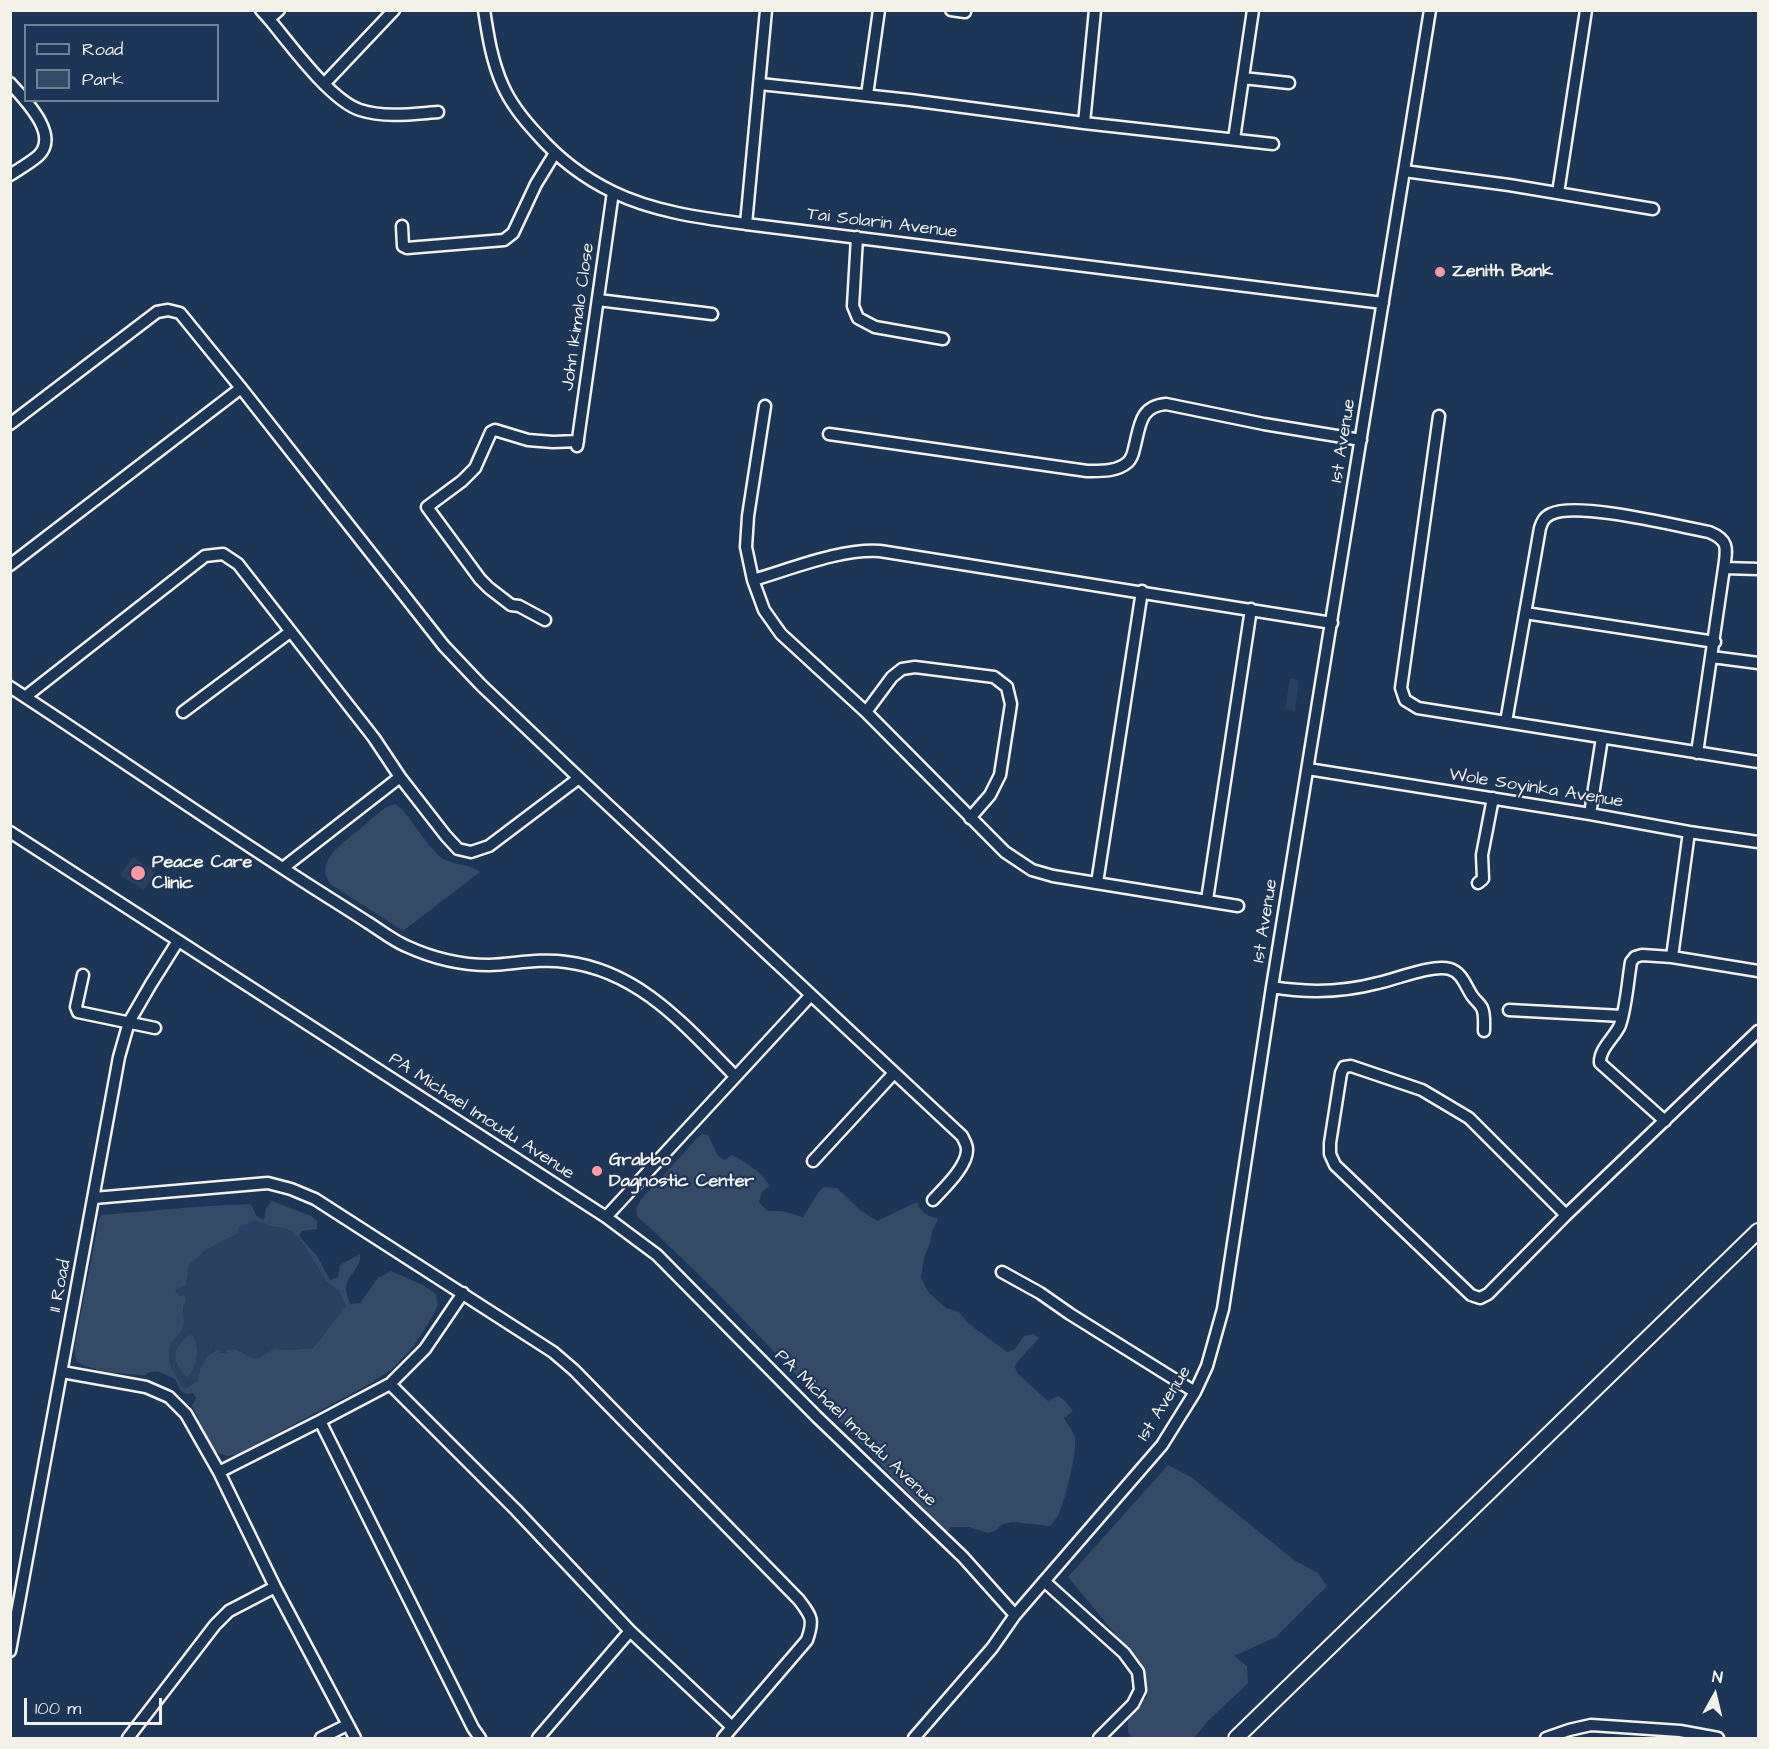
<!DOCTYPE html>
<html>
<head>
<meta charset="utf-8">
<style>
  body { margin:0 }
  #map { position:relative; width:1769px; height:1749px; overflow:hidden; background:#1d3557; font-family:"Architects Daughter",sans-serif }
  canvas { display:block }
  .frame { position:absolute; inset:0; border:12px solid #f4f1e8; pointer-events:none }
  .legend { position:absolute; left:24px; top:24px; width:195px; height:78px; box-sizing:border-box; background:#1d3557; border:2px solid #738091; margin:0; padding:8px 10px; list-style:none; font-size:18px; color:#f4f1e8 }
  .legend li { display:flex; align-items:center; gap:12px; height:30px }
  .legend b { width:30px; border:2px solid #738091 }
  .north { position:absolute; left:1685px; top:1665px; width:60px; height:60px; -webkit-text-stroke:4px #1d3557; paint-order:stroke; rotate:8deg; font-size:16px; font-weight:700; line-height:24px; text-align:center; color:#f4f1e8 }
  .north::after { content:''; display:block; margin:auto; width:21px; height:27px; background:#f4f1e8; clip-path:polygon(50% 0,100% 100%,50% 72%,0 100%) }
  .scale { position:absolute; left:24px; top:1698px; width:138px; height:27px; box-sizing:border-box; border:3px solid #f4f1e8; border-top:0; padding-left:8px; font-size:18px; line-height:21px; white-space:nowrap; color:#f4f1e8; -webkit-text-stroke:4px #1d3557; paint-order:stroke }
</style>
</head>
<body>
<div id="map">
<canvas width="1769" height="1749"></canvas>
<div class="frame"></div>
<ul class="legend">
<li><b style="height:8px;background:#1d3557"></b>Road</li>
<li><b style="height:16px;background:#354a67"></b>Park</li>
</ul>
<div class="north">N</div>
<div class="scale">100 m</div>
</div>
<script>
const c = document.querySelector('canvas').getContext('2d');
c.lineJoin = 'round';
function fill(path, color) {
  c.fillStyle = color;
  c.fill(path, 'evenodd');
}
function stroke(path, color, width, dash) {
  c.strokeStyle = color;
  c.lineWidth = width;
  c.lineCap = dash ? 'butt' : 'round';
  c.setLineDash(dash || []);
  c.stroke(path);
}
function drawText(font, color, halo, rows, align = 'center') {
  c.font = font + ' "Architects Daughter",sans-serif';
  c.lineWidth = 4.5;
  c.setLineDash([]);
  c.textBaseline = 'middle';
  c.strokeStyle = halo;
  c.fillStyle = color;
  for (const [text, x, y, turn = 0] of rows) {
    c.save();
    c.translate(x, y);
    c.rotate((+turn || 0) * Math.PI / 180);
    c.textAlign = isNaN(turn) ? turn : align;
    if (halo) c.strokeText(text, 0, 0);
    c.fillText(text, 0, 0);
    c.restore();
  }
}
fill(new Path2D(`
  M1290 678 1299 680 1295 711 1285 709Z
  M133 857 155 872 144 890 120 875Z
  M256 1220 270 1226 284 1228 293 1232 305 1246 326 1281 339 1291 346 1306 313 1348 291 1350 274 1349 260 1358H252L235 1349 225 1354 221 1353 218 1350 213 1351 203 1362 199 1372 198 1381 185 1389 174 1376 169 1351 173 1341 183 1328 184 1320 183 1306 185 1295 180 1296 175 1290 186 1286 189 1265 204 1251 237 1234 239 1227Z`), '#2a4060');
fill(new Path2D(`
  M395 804 402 809C412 821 433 854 445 860 456 865 471 864 480 872L403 931 332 885C311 863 345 841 360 829 371 821 381 807 395 804Z
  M702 1134 708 1135 718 1156 725 1160 732 1155C743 1160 765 1174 769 1186L762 1192 759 1202 767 1211H782L803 1217 818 1193 823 1187 837 1188 860 1210 877 1221 917 1202C920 1212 928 1216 938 1219L932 1231 930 1243 924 1258 921 1278 929 1293 946 1308 959 1312 968 1323 1007 1352 1015 1349 1024 1336 1034 1334 1039 1338 1018 1361 1015 1367 1017 1373 1048 1401 1058 1396 1065 1401 1073 1411 1064 1418C1067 1425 1074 1431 1075 1439 1077 1454 1065 1499 1059 1514 1057 1518 1053 1522 1050 1526L1013 1522 1003 1524 995 1531 988 1533 969 1527H951L947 1532C842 1428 746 1315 637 1216L636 1208 642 1198 683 1154 695 1140Z
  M272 1201 311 1216 317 1221V1229L302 1231 299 1236 317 1256 330 1280 338 1277 340 1265 360 1254C362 1268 346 1275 346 1289 346 1294 349 1299 350 1304L360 1303 378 1278 391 1271 423 1285 436 1294 438 1304 435 1312 413 1347 392 1369 371 1383 237 1455 227 1456 215 1452 204 1432 192 1406 196 1398 193 1393 186 1394 180 1390 175 1379C165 1375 155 1367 145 1375 121 1374 99 1373 77 1362L74 1349 99 1219 102 1215 207 1206 251 1204 257 1217 264 1220 266 1209ZM256 1220 270 1226 284 1228 293 1232 305 1246 326 1281 339 1291 346 1306 313 1348 291 1350 274 1349 259 1358H252L235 1349 227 1350V1353H221L218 1350C205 1354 199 1368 198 1381L185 1389C174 1376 164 1357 173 1341 176 1337 180 1334 182 1330 186 1323 183 1314 183 1306L186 1302 185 1295 180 1296 175 1290 186 1286 189 1265 204 1251 237 1234 239 1227Z
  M193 1335C200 1353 198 1362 187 1378 172 1359 171 1354 187 1336Z
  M1168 1465 1191 1477 1294 1560 1318 1573 1327 1586 1276 1637 1234 1656 1247 1666 1248 1683 1207 1722 1194 1738H1133L1128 1732V1716L1147 1697C1148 1684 1145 1674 1139 1663L1068 1577Z`), '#354a67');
const minor = new Path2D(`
  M261 10 269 19 279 10
  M484 10C488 36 492 62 503 86 511 104 523 119 537 134 558 158 584 178 613 192 654 212 702 218 746 224L1383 303
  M951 10 965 12
  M269 19C290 44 330 100 360 110 385 118 412 114 438 112
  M1243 78 1289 83
  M10 83C24 99 61 135 38 156 30 163 19 169 10 175
  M324 84 394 10
  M760 84 910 100 1084 123 1273 144
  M867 95 879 10
  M1084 123 1095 10
  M1234 139 1253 10
  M1404 171 1509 185 1653 209
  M1558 193 1586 10
  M746 224 766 10
  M402 226 403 246 407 248 504 240 513 233 536 184 555 153
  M857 237 853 306 858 318 875 327 943 339
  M598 300 712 314
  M765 406 748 516 746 547 753 580 764 610 781 634 866 712 1005 852 1032 870 1053 876 1238 906
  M1439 416 1401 688 1405 700 1418 708 1758 762
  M10 424 157 312 168 310 180 313 241 388 444 646 481 685 579 778 962 1136C964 1140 967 1145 967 1149 968 1166 943 1189 933 1200
  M829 434 1087 471C1100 471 1117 472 1128 462 1132 458 1133 454 1134 449 1140 427 1139 406 1166 404L1264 424 1361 440
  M577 446 613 192
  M10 565 241 388
  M1724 568 1758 569
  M753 580C791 569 842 548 880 551L1332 623
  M1525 613 1715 642
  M545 620 519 606 511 605 489 588 480 579 427 507 462 481 475 468 491 432 495 430 528 440 553 442 578 441
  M1712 657 1758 663
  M10 687C107 750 201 816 298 878 321 893 344 907 367 922 380 930 392 940 406 946 432 958 460 965 489 965 514 964 541 958 566 962 640 971 686 1027 735 1076
  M25 697 205 556 223 554 238 564 374 738 400 777 446 836 458 849 471 852 489 846 579 778
  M183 712 290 632
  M866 712 892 677 902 669 915 667 994 677 1007 687 1011 704 1000 775 990 795 970 818
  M1506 722 1540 528C1542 522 1544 517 1551 514 1577 501 1677 526 1709 532 1729 540 1727 548 1724 568L1697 753
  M1308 769 1590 814 1689 832 1758 842
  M1590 814 1602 738
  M10 832 606 1217 657 1255 817 1417 963 1557 1015 1615
  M283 868 400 777
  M1097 883 1142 591
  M1478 883 1483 879 1482 855 1493 798
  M1207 900 1251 609
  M1672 957 1689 832
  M83 975 76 1007 78 1012 155 1028
  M1272 987C1307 993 1344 992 1378 983 1397 979 1432 964 1450 969 1463 973 1466 988 1473 997 1476 1001 1480 1004 1482 1008 1485 1014 1484 1024 1484 1031
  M1509 1010 1622 1016
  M1665 1121 1600 1063C1599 1049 1615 1037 1620 1025 1626 1008 1628 980 1631 962L1635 957 1642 955 1672 957 1758 971
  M813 1161 894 1073
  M94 1198 268 1183 291 1189 315 1199 553 1352 574 1370 799 1600C812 1617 814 1620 807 1640L723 1738
  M1566 1215 1469 1118 1422 1090 1351 1066 1344 1067 1341 1073 1330 1143V1154L1335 1165 1471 1295 1480 1298 1488 1294 1566 1215 1758 1031
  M606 1217 811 995
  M1002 1272 1040 1293 1070 1314 1195 1392
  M62 1372 146 1387 169 1397 186 1414 219 1472 275 1587 355 1738
  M390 1384 516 1510 630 1631 732 1727
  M320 1421 473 1728 480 1738
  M219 1472 320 1421 390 1384 425 1349 463 1293
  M1044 1581 1124 1653 1138 1672 1140 1690 1133 1704 1099 1738
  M10 1651 119 1057 129 1022 151 984 178 941
  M128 1738 215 1625 229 1611 275 1587
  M321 1738 347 1725
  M538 1738 630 1631
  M914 1738 992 1648 1015 1615 1162 1445 1195 1392 1207 1366 1223 1309 1272 987 1430 10
  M1546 1738 1569 1730 1591 1725 1680 1731 1718 1738`);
const major = new Path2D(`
  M1236 1738 1758 1231`);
stroke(minor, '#f4f1e8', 15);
stroke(major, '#f4f1e8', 18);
stroke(minor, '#1d3557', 10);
stroke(major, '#1d3557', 14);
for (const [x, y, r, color] of [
  [1440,272,6,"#ff9aa2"],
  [138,873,8,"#ff9aa2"],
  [597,1171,6,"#ff9aa2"]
]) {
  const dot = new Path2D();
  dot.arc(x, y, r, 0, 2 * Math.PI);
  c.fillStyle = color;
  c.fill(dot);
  stroke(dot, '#1d3557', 2);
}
drawText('18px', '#f4f1e8', '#1d3557', [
  ["Tai Solarin Avenue",882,224,7],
  ["John Ikimalo Close",579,317,-82],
  ["1st Avenue",1344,441,-81],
  ["Wole Soyinka Avenue",1536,789,9],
  ["1st Avenue",1266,921,-81],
  ["PA Michael Imoudu Avenue",481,1117,33],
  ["11 Road",61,1286,-79],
  ["1st Avenue",1165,1404,-58],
  ["PA Michael Imoudu Avenue",855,1429,44]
]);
drawText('bold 18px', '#f4f1e8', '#1d3557', [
  ["Zenith Bank",1452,272],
  ["Peace Care",152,863],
  ["Clinic",152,884],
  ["Grabbo",609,1161],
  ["Dagnostic Center",609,1182]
], 'left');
</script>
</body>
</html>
